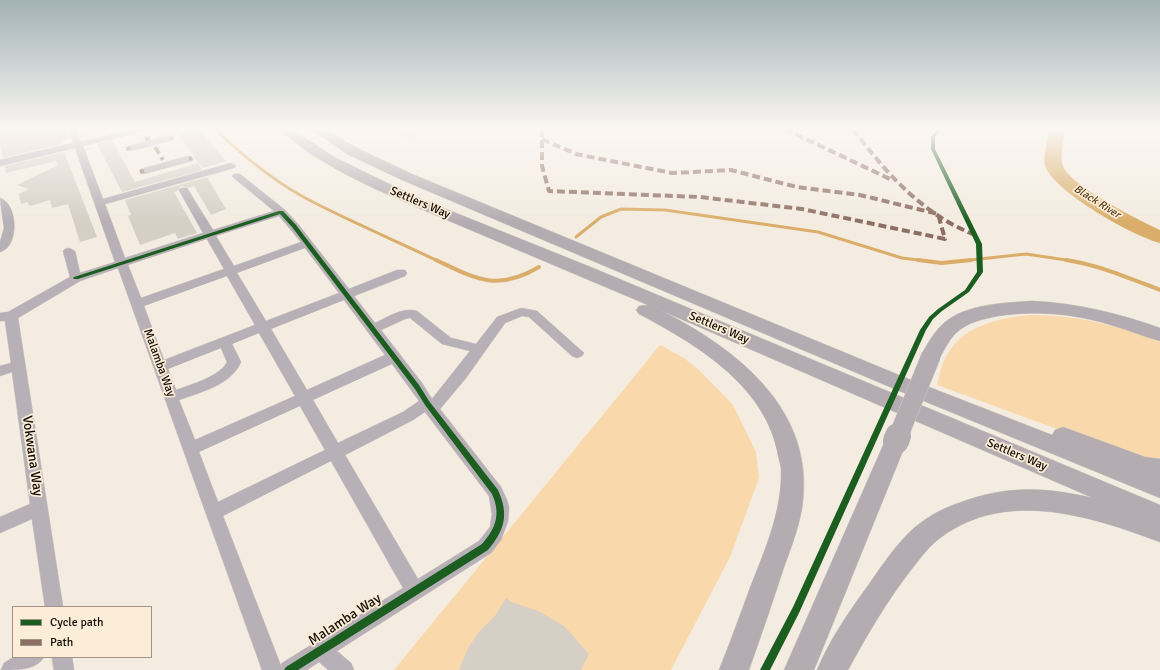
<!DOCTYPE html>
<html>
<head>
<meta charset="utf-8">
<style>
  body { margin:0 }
  #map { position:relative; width:1160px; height:670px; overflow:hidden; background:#f4ece1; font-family:Signika,sans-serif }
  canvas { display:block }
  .legend { position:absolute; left:12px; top:606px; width:140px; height:52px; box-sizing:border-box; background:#fcedd9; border:1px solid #9f9485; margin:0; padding:5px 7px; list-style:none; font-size:12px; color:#140e06 }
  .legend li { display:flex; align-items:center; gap:8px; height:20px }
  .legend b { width:20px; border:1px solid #9f9485 }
</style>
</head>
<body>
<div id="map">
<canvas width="1160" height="670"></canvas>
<ul class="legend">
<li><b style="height:5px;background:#1b5e20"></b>Cycle path</li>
<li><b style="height:5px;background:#8d6e63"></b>Path</li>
</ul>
</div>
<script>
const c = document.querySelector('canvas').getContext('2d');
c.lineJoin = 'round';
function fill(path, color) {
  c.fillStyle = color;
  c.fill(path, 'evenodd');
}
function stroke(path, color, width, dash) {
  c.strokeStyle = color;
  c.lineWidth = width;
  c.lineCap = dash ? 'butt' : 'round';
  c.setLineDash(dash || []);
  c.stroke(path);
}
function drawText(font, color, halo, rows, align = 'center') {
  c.font = font + ' Signika,sans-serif';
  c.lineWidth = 3.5;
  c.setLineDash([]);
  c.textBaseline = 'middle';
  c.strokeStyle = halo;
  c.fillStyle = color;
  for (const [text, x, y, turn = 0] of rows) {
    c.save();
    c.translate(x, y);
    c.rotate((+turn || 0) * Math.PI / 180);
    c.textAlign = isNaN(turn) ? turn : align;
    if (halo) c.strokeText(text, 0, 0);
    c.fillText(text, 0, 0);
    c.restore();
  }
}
fill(new Path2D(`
  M389 129H427L412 142Z`), '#f6e4ce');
fill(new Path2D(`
  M1031 315C1076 315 1118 325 1160 342V464L1128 455 937 385C940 375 941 364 947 355 964 325 999 318 1031 315Z
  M660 345 684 358 698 369 733 405 756 452 759 478 730 557 671 670H394Z`), '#f9d8ab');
stroke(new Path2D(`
  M215 129C244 157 277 184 313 202 354 223 396 241 438 261
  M576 237 601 217 621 209 665 210 818 232 902 258 926 261
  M961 261 1026 254 1073 261`), '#daae6a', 3);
stroke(new Path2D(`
  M436 260C476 279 497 292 539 267
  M918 260 942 263 971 260
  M1066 260C1099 265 1129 278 1160 290`), '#daae6a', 4);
fill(new Path2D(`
  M1048 129H1064C1065 141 1059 154 1063 166 1070 186 1139 220 1160 230V243C1133 236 1058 194 1046 168 1041 156 1049 142 1048 129Z`), '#daae6a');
fill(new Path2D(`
  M0 129H67L70 139 61 141 62 144 3 158 0 144Z
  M77 129H88L90 132 95 133 81 137Z
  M173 129H199L226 161 203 168 194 157 195 156Z
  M112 140 135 182 198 163 202 170 122 192 97 144Z
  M64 152 97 237 80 242 68 204 52 208 50 200 30 206 27 202 21 204 19 194 29 189 17 185 58 165 56 161 6 173 5 166Z
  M207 177 226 209 211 215 194 186 188 188 181 186 178 191 174 192 197 233 178 239 175 233 140 245 128 216 131 215 125 200Z
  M506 598 511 602 538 611 564 626 589 654 581 670H459L468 648 479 632 495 616Z`), '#d6cfc6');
const minor = new Path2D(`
  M68 129H76L81 142 132 129H145L144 131 83 146 103 199 231 163 236 166 234 168 105 204 125 258 203 233 179 190 181 188H187L213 230 274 211 234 178 232 176 234 174H240L285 210 298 224 349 289 397 270H405L407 273 405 276 354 296 375 323C388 317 403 307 417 311L451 338 476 344 497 317 521 308 537 311 584 353 582 356 577 358 572 356 529 317 522 316 505 323 466 378 440 409 501 487 507 500 509 507 508 521 501 540 491 553 337 651 351 663 354 670H328L319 662 307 670H262L118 268 80 281 18 318 63 607H45L32 519 0 533V517L30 504 12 372 0 376V366L11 363 5 321H0V313L8 312 70 277 63 251 65 249 69 248 75 251 80 273 115 262 75 148 0 166V160L73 143ZM279 216 301 242 234 266 216 236ZM207 239 224 269 141 298 128 265ZM305 248 339 293 266 321 237 273ZM227 276 255 325 164 360 144 306ZM344 300 385 355 307 390 271 329ZM410 318 442 344 470 351 432 399 422 383 381 330 405 319ZM259 333 295 396 195 440 179 400C201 392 231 385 241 362L232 344ZM221 348 227 362C221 376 190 385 176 390L168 369ZM392 364 419 401 403 412 338 443 313 400ZM300 406 325 450 218 502 199 452ZM425 412 489 496 492 514 490 527 479 541 418 579 345 455 413 420ZM331 461 403 588 282 663 281 666 223 516Z
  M89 129H100L96 132 90 131Z
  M170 135 174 138 173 140 131 151 127 148 128 146Z
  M189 156 194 159 192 161 144 174 139 171 141 169Z
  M0 198C18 203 20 247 0 252V242L4 228Z
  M14 657H44C37 670 17 670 1 670L4 663Z
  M52 657H72L74 670H54Z`);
const highway = new Path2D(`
  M279 129H292L334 157 416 197 593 268 1160 505V542C1088 515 1001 487 935 542 926 550 919 560 911 570 887 601 867 635 848 670H817C829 641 848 613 867 587 881 567 896 544 914 528 927 517 943 508 959 503 1007 485 1044 487 1093 498L660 310C734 347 813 407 803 500 801 522 792 545 784 567 773 601 761 636 749 670H719C730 643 740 615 750 588 765 550 783 509 781 468 780 462 778 456 777 450 763 384 694 343 639 314L636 310 639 306 648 305 428 212 373 188 341 172 309 153Z
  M311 129H325L357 148 412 174 911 380 1052 435 1055 430 1063 427 1145 457 1160 459V498L897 390 402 180 347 154Z
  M1032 301C1076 303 1118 313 1160 328V341C1144 337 1129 330 1114 326 1077 314 1037 310 998 316 983 319 968 322 956 333 948 341 944 351 938 361L931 363 924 361 921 356C927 344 934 332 944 323 966 304 1003 303 1032 301Z
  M896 432 904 435 907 441 814 670H784L885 441 888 435Z`);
stroke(minor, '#cec8c0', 1);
stroke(highway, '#cec8c0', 1);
fill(minor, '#b8b0b7');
fill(highway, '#b4acb1');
const highwayBridgeFar1 = new Path2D(`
  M898 437 931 356`);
const highwayBridge = new Path2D(`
  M896 441 898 436`);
stroke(highwayBridgeFar1, '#cec8c0', 20, []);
stroke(highwayBridge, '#cec8c0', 26, []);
stroke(highwayBridgeFar1, '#b4acb1', 19);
stroke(highwayBridge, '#b4acb1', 26);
stroke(new Path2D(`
  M542 129V139
  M785 129 892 180
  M853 129C886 173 922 214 975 235
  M170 138H174
  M145 139 150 138
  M542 139 576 154 672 173 731 170 797 187 860 195 938 214 945 239 802 209 700 197 549 191 542 166Z
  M155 147 163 160
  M126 149 131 148
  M189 159 192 158
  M140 172 144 171`), '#8d6e63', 4, [8, 4]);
fill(new Path2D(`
  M937 129H941L935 137V149L982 244 983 272 969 292 942 311 933 319 926 330 799 613 770 670H760L793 607 920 330 929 317 938 309 965 290 977 272 976 244 931 149V137Z
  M279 211H283L296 225 419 385 429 401 498 490C509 514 505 530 488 550L298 670H284L286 667 482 544C496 528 501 514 492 494L425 405 415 389 292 227 280 214 78 279H74L73 278 74 277Z`), '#1b5e20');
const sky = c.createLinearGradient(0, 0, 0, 222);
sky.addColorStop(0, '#a2b2b6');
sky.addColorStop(0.58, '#faf6f2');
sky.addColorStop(1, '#faf6f200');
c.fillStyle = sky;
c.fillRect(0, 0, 1160, 222);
drawText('italic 11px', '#553c17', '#fcedd9', [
  ["Black River",1097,202,32]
]);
drawText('12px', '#140e06', '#fcedd9', [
  ["Settlers Way",420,203,23],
  ["Settlers Way",719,328,23],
  ["Malamba Way",159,363,70],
  ["Settlers Way",1017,455,23]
]);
drawText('14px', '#140e06', '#fcedd9', [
  ["Vokwana Way",32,456,82],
  ["Malamba Way",345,620,-33]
]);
</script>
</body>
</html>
